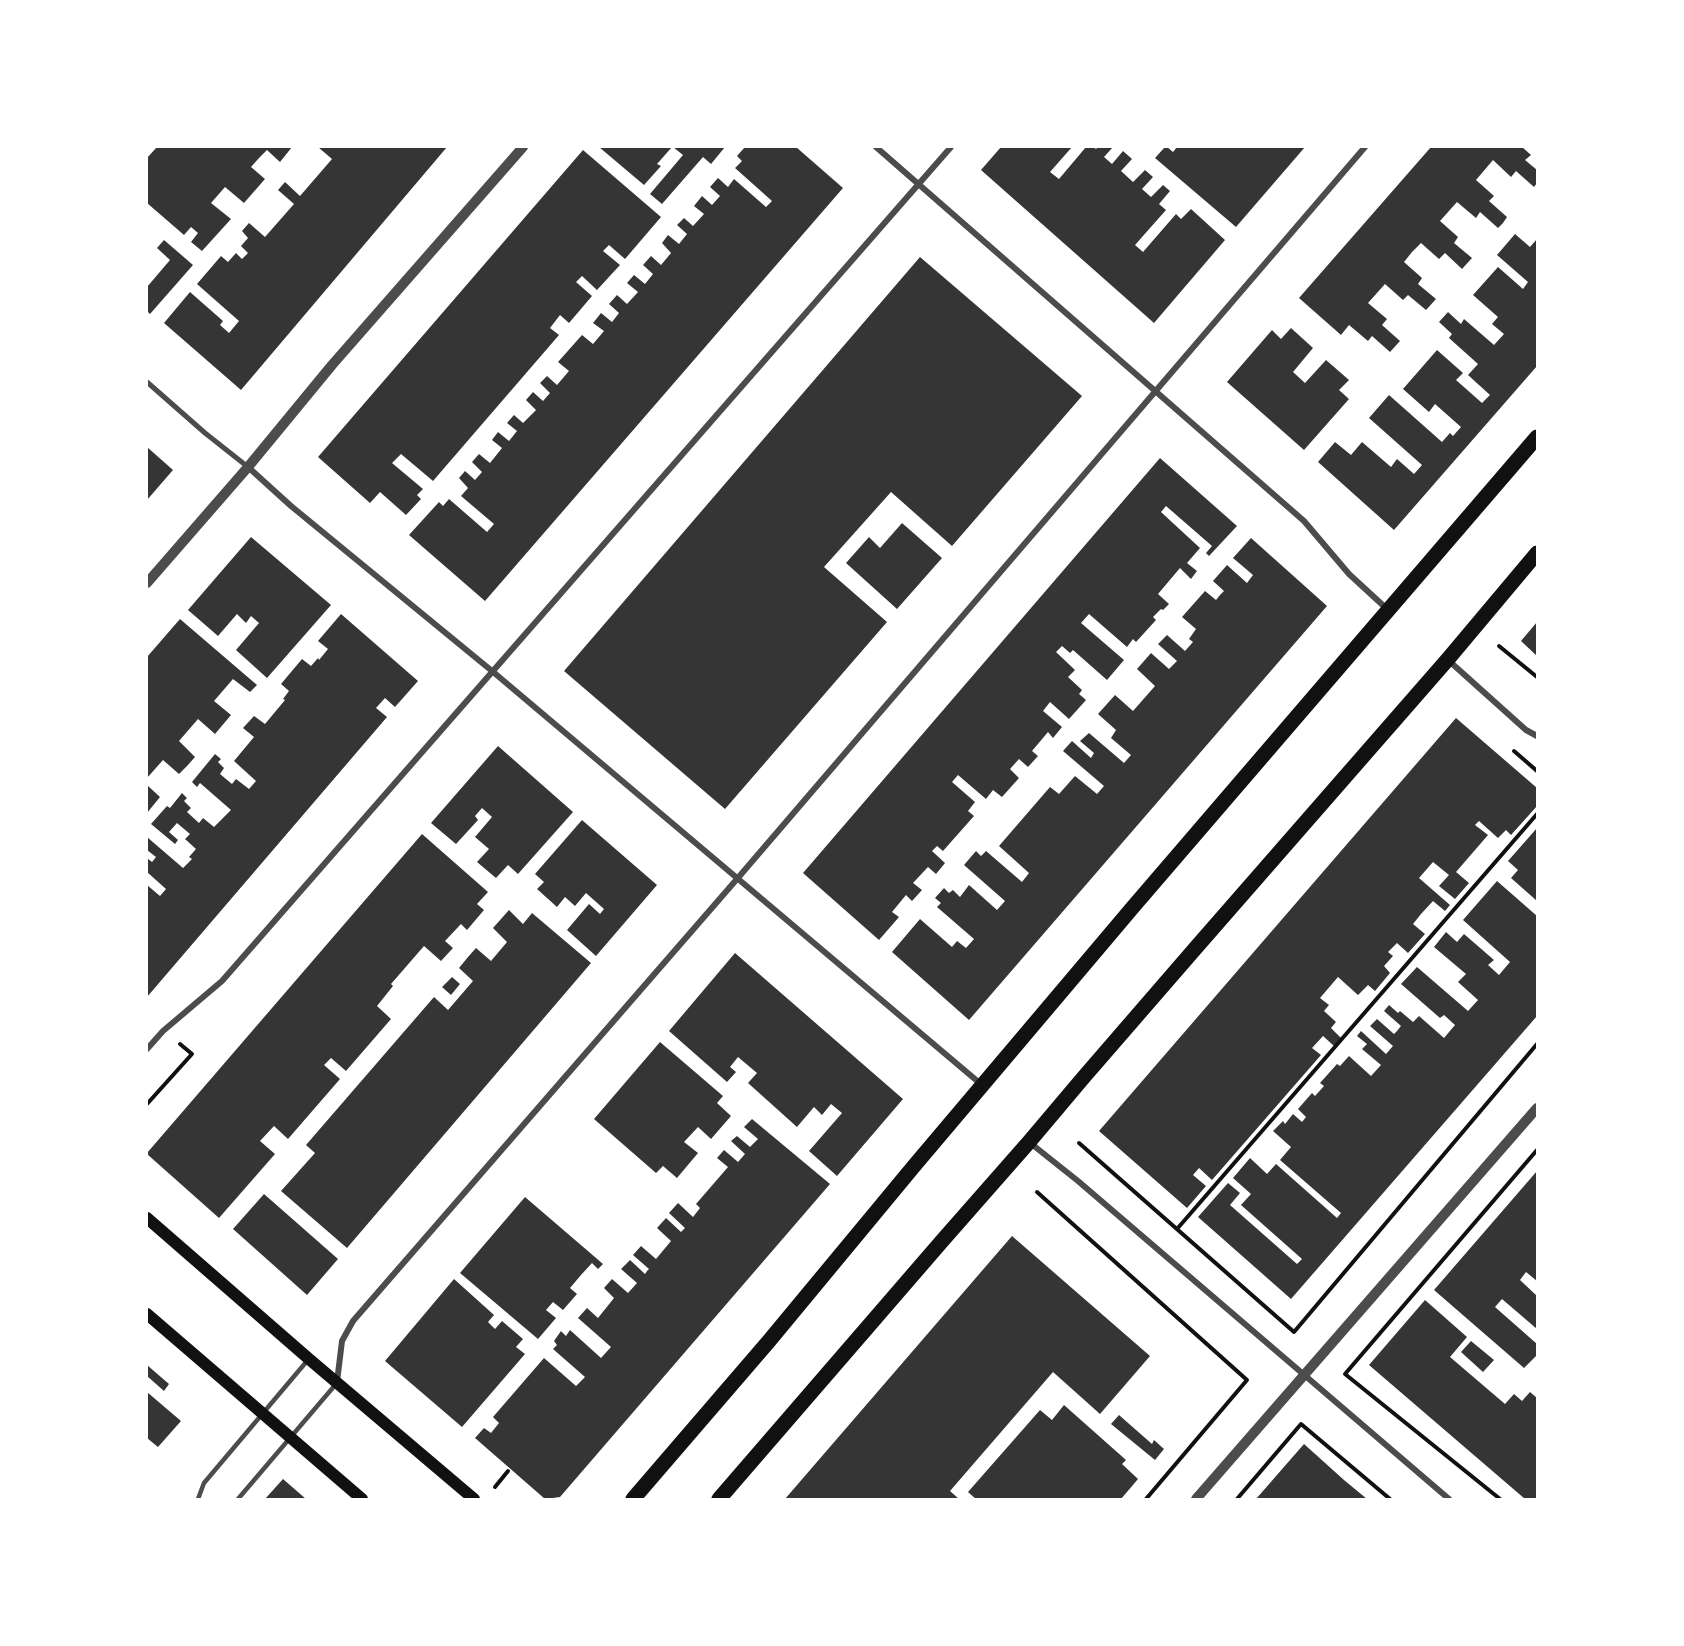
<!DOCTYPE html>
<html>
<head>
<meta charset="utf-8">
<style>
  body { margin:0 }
  #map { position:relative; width:1684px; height:1646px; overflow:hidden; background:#fff; font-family:"Times New Roman",serif }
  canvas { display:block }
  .frame { position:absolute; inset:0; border:148px solid #fff; pointer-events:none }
</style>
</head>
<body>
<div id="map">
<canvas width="1684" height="1646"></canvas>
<div class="frame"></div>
</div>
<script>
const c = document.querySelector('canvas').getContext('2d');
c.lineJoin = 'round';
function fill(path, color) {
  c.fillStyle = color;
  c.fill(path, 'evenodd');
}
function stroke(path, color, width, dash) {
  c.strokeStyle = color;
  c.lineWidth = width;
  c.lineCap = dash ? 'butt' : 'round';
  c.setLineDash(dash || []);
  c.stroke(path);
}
fill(new Path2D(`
  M157 147H292L280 162 267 150 259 158 251 167 265 179 244 203 225 187 211 203 231 219 202 251 191 242 198 233 191 227 184 235 147 203V158Z
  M318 147H447L241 390 164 323 190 292 223 321 220 325 229 333 239 321 197 284 221 256 228 262 236 253 242 259 248 253 241 246 248 238 242 231 249 223 265 237 294 204 278 190 285 182 300 196 332 159Z
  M599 147H672L657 164 661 166 644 185Z
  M673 147H725L711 164 703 157 662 204 650 194 683 155Z
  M745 147H796L843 188 485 601 409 535 439 502 443 506 449 499 487 532 494 524 461 496 468 488 459 478 465 471 475 480 482 472 472 462 479 454 490 463 502 448 492 440 498 432 509 441 517 431 507 423 514 415 523 423 536 410 526 400 533 392 543 401 550 393 540 383 547 376 557 385 569 371 558 362 582 335 593 344 604 331 593 323 601 313 612 322 619 313 609 304 617 295 627 304 638 292 627 283 634 275 645 284 653 274 643 265 651 256 661 265 671 253 662 243 668 235 679 244 687 234 677 225 684 218 693 226 704 214 694 206 702 196 712 205 720 196 710 187 718 178 728 187 734 179 766 207 772 201 735 168 742 161 737 156Z
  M1001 147H1072L1050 172 1059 179 1086 147H1093L1096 149 1098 147H1113L1104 157 1112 164 1123 151 1132 159 1121 171 1133 182 1145 170 1153 177 1142 189 1151 197 1163 185 1170 191 1159 204 1166 210 1135 245 1143 252 1176 214 1181 219 1191 209 1225 240 1154 323 981 170Z
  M1165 147H1167L1173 152 1177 147H1305L1236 227 1155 158Z
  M1431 147H1522L1531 155 1525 160 1537 170V183L1534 187 1516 171 1511 177 1493 160 1476 180 1494 196 1489 201 1507 217 1503 223 1498 228 1480 212 1476 218 1457 202 1440 221 1458 237 1454 243 1472 258 1462 269 1445 253 1439 259 1421 243 1412 252 1404 262 1422 278 1418 284 1436 299 1426 310 1408 295 1403 300 1385 284 1368 303 1387 319 1382 325 1400 341 1390 352 1372 336 1368 341 1349 325 1341 335 1299 298Z
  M583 150 661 217 625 259 609 245 603 251 620 265 597 290 582 276 576 282 592 296 569 323 560 315 550 328 559 335 433 481 401 454 392 463 423 489 417 495 421 499 406 515 380 492 370 503 318 457Z
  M1515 234 1530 247 1537 239V366L1394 530 1318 462 1335 442 1351 455 1362 442 1391 467 1397 459 1414 474 1422 465 1369 418 1389 395 1442 442 1450 433 1453 436 1461 427 1435 404 1429 412 1403 389 1437 350 1463 373 1456 380 1482 403 1490 395 1468 375 1478 364 1449 338 1452 334 1439 322 1448 312 1461 324 1464 319 1494 345 1504 334 1492 324 1498 317 1473 295 1498 267 1523 289 1528 282 1497 255Z
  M164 240 193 265 150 314 147 311V287L170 260 157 248Z
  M920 257 1082 396 952 546 891 492 824 567 887 622 725 809 564 671Z
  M1291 328 1313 348 1293 372 1305 383 1326 360 1349 380 1339 390 1349 399 1304 450 1227 382 1272 330 1281 339Z
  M147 447 173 470 147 500Z
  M1160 458 1237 526 1209 556 1206 553 1212 546 1166 506 1161 512 1200 548 1187 563 1197 571 1191 579 1180 568 1158 594 1169 604 1163 610 1161 609 1153 617 1156 620 1136 642 1133 639 1127 647 1089 614 1081 623 1124 660 1107 680 1073 650 1070 653 1062 646 1056 652 1075 670 1068 677 1082 690 1079 694 1086 700 1069 719 1050 702 1043 711 1062 727 1053 738 1048 732 1032 751 1038 756 1028 767 1019 759 1010 769 1019 778 1002 797 993 790 986 799 958 775 952 782 975 802 968 811 974 816 943 851 937 846 932 851 945 863 936 874 928 867 913 883 922 890 912 901 906 895 892 912 899 917 879 940 803 873Z
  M902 523 942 558 897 609 846 563 869 537 880 548Z
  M251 537 331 605 267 678 236 650 259 623 251 616 246 623 237 614 218 636 188 610Z
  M1251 538 1327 606 969 1020 892 952 920 919 952 947 957 941 966 948 974 939 937 907 941 903 935 898 944 888 949 893 953 890 960 897 969 885 997 910 1005 901 964 865 976 851 981 856 986 851 1022 882 1029 873 999 846 1050 787 1059 794 1075 776 1097 794 1104 786 1063 751 1072 741 1091 758 1094 753 1080 741 1089 733 1124 763 1131 755 1111 738 1116 730 1098 714 1115 695 1133 711 1155 686 1137 669 1151 653 1169 669 1177 661 1158 644 1167 635 1185 651 1193 642 1189 639 1196 629 1182 617 1205 591 1216 600 1220 595 1224 591 1213 581 1227 565 1247 583 1253 575 1233 558Z
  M341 614 418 681 395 707 385 698 376 708 387 717 147 997V885L160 896 166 889 147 872V858L152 862 156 857 147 850V837L183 868 192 859 189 857 196 849 185 839 190 834 177 823 169 832 178 840 175 844 151 824 167 806 170 808 182 793 187 798 184 801 191 808 187 812 199 823 203 818 214 827 231 810 200 783 197 787 192 782 215 754 221 759 218 762 224 768 220 774 232 784 236 779 249 789 256 781 234 761 254 737 243 728 254 716 265 724 285 700 283 699 289 691 281 684 302 659 311 666 318 658 319 660 328 649 318 641Z
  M180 619 257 685 250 692 233 679 214 701 231 715 215 734 198 719 179 741 195 757 187 766 179 774 163 760 147 778V657Z
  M1537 622V656L1521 641Z
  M1456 718 1537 788V806L1511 835 1506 830 1498 838 1479 821 1475 825 1488 835 1456 872 1469 883 1455 899 1439 886 1449 875 1433 862 1419 878 1450 905 1445 911 1433 901 1421 914 1413 924 1425 934 1408 953 1397 943 1388 952 1393 956 1384 966 1390 973 1375 991 1368 985 1358 995 1338 977 1320 998 1329 1005 1324 1011 1336 1022 1331 1028 1341 1038 1334 1046 1323 1036 1312 1048 1321 1055 1212 1180 1199 1168 1193 1175 1206 1186 1187 1208 1099 1131Z
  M498 746 573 812 518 874 508 865 496 878 477 862 489 849 475 837 492 817 482 808 475 816 478 820 456 844 431 823Z
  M147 785 160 797 147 813Z
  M582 820 657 885 596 956 567 930 589 904 600 914 604 909 586 893 575 906 565 897 557 907 537 889 544 882 535 874Z
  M1537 828V901L1511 878 1518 870 1508 861Z
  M422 834 488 892 477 904 484 910 467 930 461 924 445 941 453 948 441 961 424 946 391 984 393 986 377 1006 391 1019 346 1071 331 1058 324 1065 340 1079 288 1139 274 1126 260 1141 275 1154 219 1218 147 1154V1153Z
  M1497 881 1537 916V1016L1291 1299 1198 1217 1228 1183 1240 1193 1230 1205 1297 1264 1302 1259 1241 1205 1251 1194 1233 1178 1250 1158 1267 1174 1276 1164 1337 1218 1341 1213 1280 1160 1291 1147 1273 1131 1283 1121 1285 1124 1293 1114 1302 1122 1306 1117 1298 1109 1312 1093 1315 1096 1324 1086 1320 1083 1337 1064 1340 1066 1349 1056 1371 1076 1381 1065 1362 1049 1367 1044 1357 1036 1361 1031 1386 1054 1393 1046 1370 1026 1377 1019 1394 1034 1397 1031 1401 1026 1384 1011 1389 1005 1398 1013 1400 1011 1413 1022 1419 1016 1444 1038 1455 1025 1444 1015 1440 1018 1401 984 1417 967 1468 1011 1478 1000 1458 982 1466 974 1434 947 1446 932 1457 942 1464 934 1494 960 1488 965 1499 975 1510 962 1463 920Z
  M509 910 523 924 532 913 591 963 347 1248 281 1191 315 1153 306 1145 434 997 448 1010 473 981 459 968 468 957 476 948 491 961 507 942 493 928Z
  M735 953 903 1099 837 1176 809 1151 842 1113 831 1104 822 1115 814 1107 797 1127 748 1083 757 1073 738 1057 730 1067 736 1072 727 1082 669 1031Z
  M452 977 460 984 451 995 442 987Z
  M660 1042 723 1096 717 1103 731 1116 711 1139 698 1127 684 1142 698 1153 677 1178 663 1166 656 1173 594 1119Z
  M752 1119 830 1184 560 1497 545 1499 475 1438 484 1428 491 1433 499 1423 493 1417 544 1358 576 1386 585 1377 553 1349 557 1345 554 1341 561 1331 566 1336 570 1330 601 1358 611 1347 578 1318 587 1308 598 1318 614 1298 604 1288 612 1279 628 1293 637 1283 621 1269 630 1260 645 1274 647 1271 649 1269 633 1255 641 1246 656 1259 671 1241 657 1228 666 1218 681 1232 685 1228 669 1213 678 1203 693 1217 700 1208 696 1204 728 1167 717 1158 724 1150 738 1162 745 1154 731 1141 737 1136 750 1147 758 1139 744 1127Z
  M1537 1171V1281L1526 1272 1520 1280 1537 1296V1329L1502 1299 1495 1307 1537 1344V1355L1524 1368 1434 1290Z
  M264 1194 338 1259 307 1295 233 1229Z
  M525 1197 603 1264 598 1269 592 1263 581 1275 570 1288 577 1294 563 1310 553 1302 546 1310 556 1318 538 1339 460 1273Z
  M1012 1236 1150 1356 1100 1414 1053 1372 950 1491 959 1499H785Z
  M454 1279 494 1315 488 1322 495 1329 502 1321 523 1339 516 1347 525 1354 462 1427 385 1361Z
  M1425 1300 1467 1337 1450 1357 1505 1404 1514 1394 1522 1401 1530 1392 1537 1398V1499H1525L1369 1365Z
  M1471 1341 1494 1360 1483 1372 1461 1352Z
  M147 1365 169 1384 164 1391 147 1376Z
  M147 1392 181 1421 158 1447 147 1438Z
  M1064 1405 1126 1460 1122 1464 1138 1479 1121 1499H976L968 1492 1040 1410 1052 1420Z
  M1119 1415 1152 1444 1154 1440 1164 1449 1155 1460 1111 1424Z
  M1304 1444 1344 1480 1367 1499H1256Z
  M283 1479 306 1499H265Z`), '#353535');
stroke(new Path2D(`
  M1499 646 1537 677
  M1514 751 1537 771
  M147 1104 192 1054 180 1044
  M1079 1143 1294 1332 1537 1044
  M1037 1192 1247 1380 1146 1499
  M1177 1229 1537 814
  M495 1487 508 1471
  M1237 1499 1301 1424 1390 1499
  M1500 1499 1345 1374 1537 1150`), '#111', 4);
stroke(new Path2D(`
  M198 1499 204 1483 307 1361
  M238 1499 336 1384`), '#4c4c4c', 4.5);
stroke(new Path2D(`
  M147 382 205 433 248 467`), '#4c4c4c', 5);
stroke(new Path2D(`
  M876 147 1304 521 1349 574 1387 609
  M248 467 291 506 492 671 982 1085
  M1448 660 1526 730 1537 736
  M147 1049 163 1031 222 981 951 147
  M1029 1142 1078 1181 1449 1499
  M337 1382 342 1341 353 1321 737 879 1365 147`), '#4c4c4c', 6);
stroke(new Path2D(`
  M147 583 248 467 332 365 523 147
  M1196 1499 1537 1108`), '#4c4c4c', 10);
stroke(new Path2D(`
  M147 1218 309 1359 474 1499
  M147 1314 362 1499`), '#111', 12);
stroke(new Path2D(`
  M633 1499 769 1341 914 1166 1133 907 1537 437
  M719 1499 942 1241 1029 1142 1083 1078 1193 951 1448 659 1537 553`), '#111', 15);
</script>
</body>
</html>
